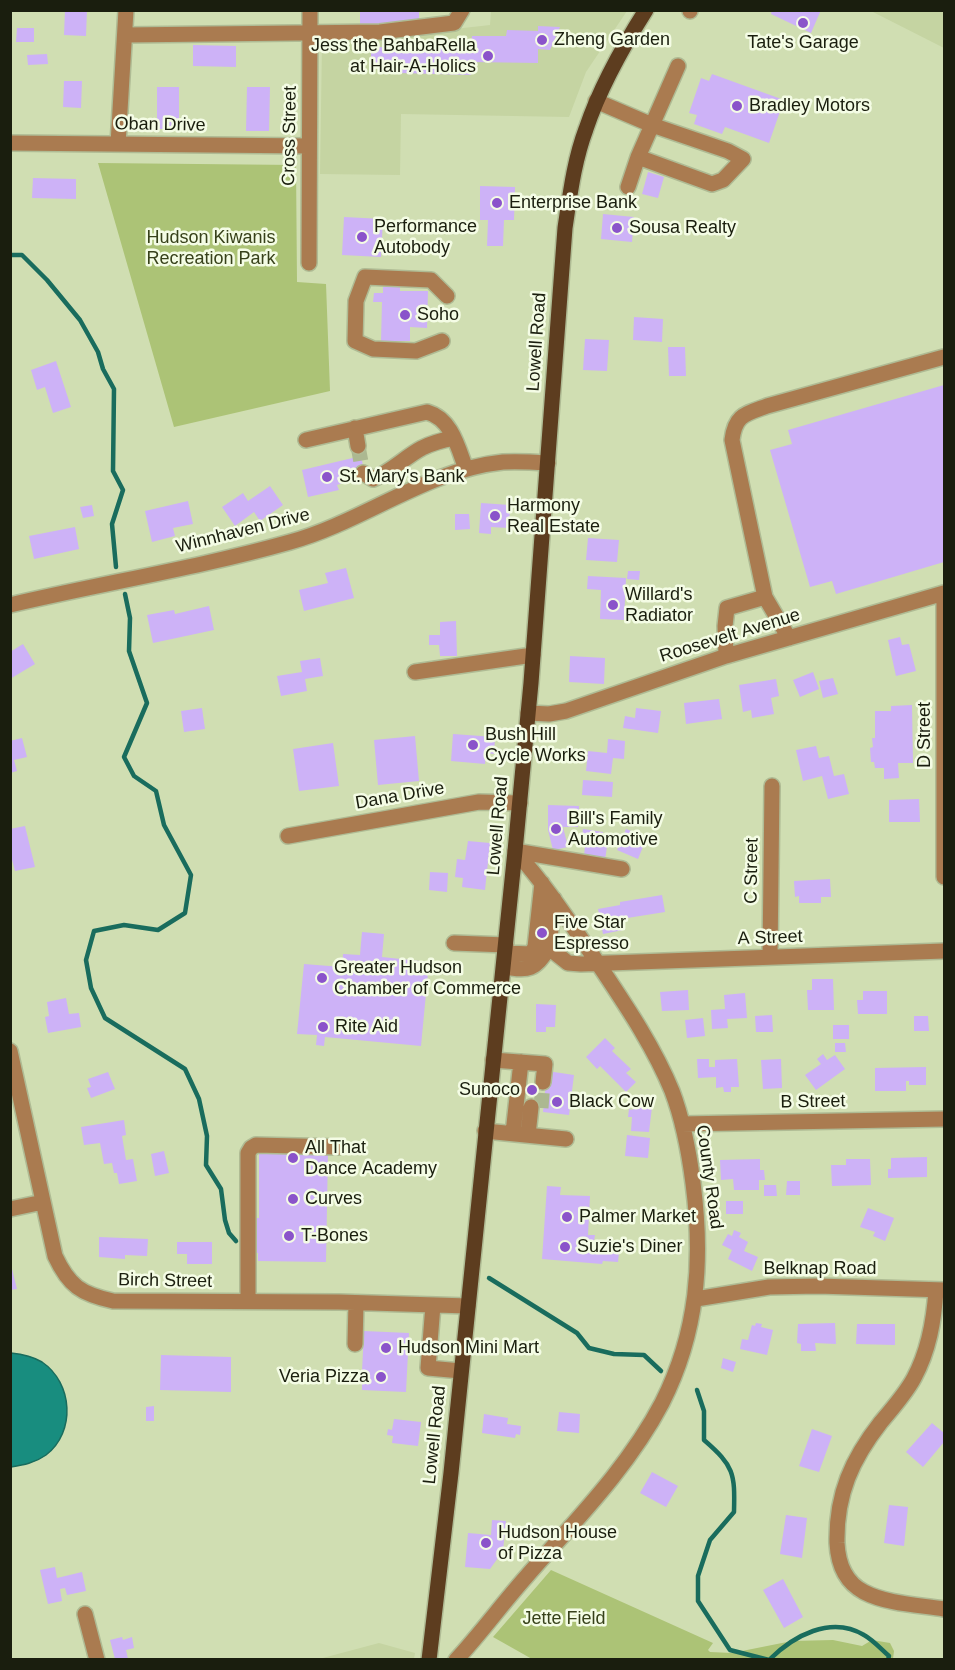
<!DOCTYPE html>
<html>
<head>
<meta charset="utf-8">
<style>
  body { margin:0 }
  #map { position:relative; width:955px; height:1670px; overflow:hidden; background:#d0deb2; font-family:Arial,sans-serif }
  canvas { display:block }
  .frame { position:absolute; inset:0; border:12px solid #1a1e0e; pointer-events:none }
</style>
</head>
<body>
<div id="map">
<canvas width="955" height="1670"></canvas>
<div class="frame"></div>
</div>
<script>
const c = document.querySelector('canvas').getContext('2d');
c.lineJoin = 'round';
function fill(path, color) {
  c.fillStyle = color;
  c.fill(path, 'evenodd');
}
function stroke(path, color, width, dash) {
  c.strokeStyle = color;
  c.lineWidth = width;
  c.lineCap = dash ? 'butt' : 'round';
  c.setLineDash(dash || []);
  c.stroke(path);
}
function drawText(font, color, halo, rows, align = 'center') {
  c.font = font + ' Arial,sans-serif';
  c.lineWidth = 5;
  c.setLineDash([]);
  c.textBaseline = 'middle';
  c.strokeStyle = halo;
  c.fillStyle = color;
  for (const [text, x, y, turn = 0] of rows) {
    c.save();
    c.translate(x, y);
    c.rotate((+turn || 0) * Math.PI / 180);
    c.textAlign = isNaN(turn) ? turn : align;
    if (halo) c.strokeText(text, 0, 0);
    c.fillText(text, 0, 0);
    c.restore();
  }
}
fill(new Path2D(`
  M491 11H627L586 72 569 117 401 114 400 175 320 174 322 44 490 25Z
  M871 11H944V48Z
  M379 1643 415 1653 414 1659H319Z`), '#c5d4a2');
fill(new Path2D(`
  M98 163 296 165 297 282 326 284 330 391 174 427Z
  M551 1570 713 1643 708 1650 710 1652 732 1653 792 1641 833 1640 862 1646 872 1640 890 1643 894 1651 893 1659H532L493 1637Z`), '#acc376');
const water = new Path2D(`
  M11 1353C21 1354 32 1356 42 1362 73 1383 76 1432 46 1455 35 1463 23 1465 11 1467Z`);
fill(water, '#188d7f');
stroke(water, '#196c5d', 1.5);
stroke(new Path2D(`
  M10 255H22L47 280 80 320 98 352 103 369 114 389 113 471 123 490 112 524 116 567
  M125 594 130 618 129 651 147 703 124 757 134 776 156 791 164 825 191 875 185 913 158 930 124 925 94 931 86 960 91 988 105 1018 185 1069 199 1099 207 1136 206 1165 221 1189 225 1220 229 1233 236 1241
  M489 1278 577 1333 589 1348 614 1354 644 1355 661 1371
  M697 1390 704 1411V1440C734 1466 735 1473 734 1512L710 1540 698 1576V1601L730 1650 769 1660
  M769 1660C793 1636 831 1615 864 1635 873 1640 881 1649 889 1656L888 1660`), '#196c5d', 4.5);
fill(new Path2D(`
  M65 10H87L86 36 64 35Z
  M360 10H419V26L360 25Z
  M772 10H821L811 33 771 14Z
  M538 26 560 27 550 50 538 49V63L471 62V75L399 73V68L371 67V51H379V47L399 48 400 44 427 45 428 41 471 43 472 36H506L507 30 538 31Z
  M17 28H34V42H16Z
  M193 45 236 46V67L193 66Z
  M47 54 48 64 28 65 27 55Z
  M712 74 784 100 769 143 725 127 722 134 694 124 697 115 689 113 701 78 709 81Z
  M64 81H82L81 108 63 107Z
  M157 87H179V129H157Z
  M247 87H270L269 131H246Z
  M648 172 664 177 658 198 642 194Z
  M33 178 76 179V199L32 198Z
  M480 186 515 187 514 220H504L503 246H487L488 220H480Z
  M603 214 634 217 632 242 601 239Z
  M344 217 383 219 381 257 342 255Z
  M383 287H400V291H428L427 328 410 327V341H381L382 302H373L374 293H383Z
  M634 317 663 319 662 342 633 340Z
  M585 339 609 340 607 371 583 370Z
  M668 347H685L686 376H669Z
  M56 361 71 407 53 413 45 387 37 390 31 370Z
  M944 385V562L836 594 832 581 810 587 770 450 792 444 788 430Z
  M361 456 364 470 356 473V476L342 479 343 483 337 485 339 490 308 497 302 470Z
  M270 486 283 505 260 521 254 512 235 526 222 507 243 493 248 501Z
  M188 501 193 524 173 528 175 536 152 542 145 511Z
  M481 503 510 505 509 528 491 527V534L479 533Z
  M92 505 94 516 83 518 80 507Z
  M455 514H469L470 529 455 530Z
  M75 527 79 549 34 559 29 536Z
  M588 538 619 540 617 562 586 560Z
  M346 568 354 598 304 611 299 590 328 583 325 573Z
  M628 571H640L639 580 627 579Z
  M588 576 626 578 624 620 600 619 601 590 587 589Z
  M209 606 214 630 153 643 147 615 174 610 175 614Z
  M456 621 457 656H440L439 645H429V635H440V622Z
  M900 637 902 645 909 644 916 671 896 676 888 640Z
  M23 644 35 664 10 679V652Z
  M570 656 605 658 604 684 569 682Z
  M320 658 323 676 305 679 307 691 281 696 277 676 302 672 300 661Z
  M813 672 819 689 800 697 793 680Z
  M833 678 838 694 823 698 819 681Z
  M776 679 779 696 771 698 774 714 752 718 751 710 743 712 739 685Z
  M719 699 722 719 686 724 684 703Z
  M912 705 913 763H898L899 778 884 779V768H875L874 762H871L870 748 873 747 872 738H875V711H891V706Z
  M202 708 205 729 184 732 181 711Z
  M636 708 661 711 658 733 623 728 625 716 635 718Z
  M453 734 495 737 494 754 486 753 485 764 451 761Z
  M415 736 419 781 378 785 374 740Z
  M22 738 27 757 14 760 17 771 10 773V741Z
  M608 739 625 741 624 759 613 758 611 774 586 771 588 751 607 753Z
  M333 743 339 786 299 791 293 749Z
  M816 746 819 758 829 756 834 776 844 774 849 794 828 799 822 776 803 781 796 750Z
  M583 780 613 782 612 797 582 795Z
  M919 799 920 822H889V800Z
  M548 805 579 806 578 827H563L568 847 553 850 548 830Z
  M25 826 35 867 15 871 10 852V829Z
  M583 829 603 832 602 840H608L605 860 584 857 585 845H581Z
  M626 829 647 837 638 859 617 850Z
  M468 841 490 843 485 890 462 887 463 878 455 877 457 859 465 860Z
  M430 872 448 873 447 892 429 890Z
  M830 879 831 897H821V903H799V896L795 897 794 881Z
  M662 895 665 912 621 919 623 930 603 934 598 909 620 905V902Z
  M362 932 384 934 382 957 429 962 421 1046 325 1037 324 1046 316 1045 317 1035 297 1034 304 964 342 967 343 954 360 955Z
  M812 979H833L834 1010H808L807 990H812Z
  M688 990 689 1010 662 1011 660 992Z
  M863 991H887V1014H858L857 1000H863Z
  M745 993 747 1018 727 1019 728 1028 712 1029 711 1010 725 1009 724 995Z
  M66 998 69 1014 79 1013 81 1027 48 1033 45 1017 49 1016 47 1002Z
  M536 1004 556 1005 555 1027H546V1032H536Z
  M772 1015 773 1032H756L755 1016Z
  M914 1016H928L929 1031H914Z
  M703 1018 705 1036 687 1038 685 1020Z
  M833 1025H849V1039H833Z
  M605 1038 615 1048 612 1051 631 1069 626 1073 636 1082 626 1092 600 1066 597 1069 586 1057Z
  M835 1043H845L846 1052H835Z
  M823 1054 827 1060 835 1055 845 1069 816 1090 805 1075 821 1064 817 1059Z
  M697 1059H709V1067H715V1060L737 1059 739 1087H731V1092H724L723 1087 716 1088V1077L698 1078Z
  M781 1059 782 1088 763 1089 761 1060Z
  M926 1067V1085H909V1081H906V1091H875V1068Z
  M547 1071 574 1075 569 1115 543 1112Z
  M108 1072 115 1089 91 1098 87 1088 91 1087 88 1079Z
  M633 1105 652 1107 649 1132 631 1131 632 1117H628L629 1109 633 1110Z
  M124 1120 126 1135 122 1136 126 1160 133 1159 137 1181 119 1184 117 1173H114L112 1163 104 1164 100 1143 84 1145 81 1127Z
  M627 1135 650 1138 648 1158 625 1156Z
  M164 1151 169 1173 155 1176 151 1154Z
  M259 1151H328L326 1262 258 1261V1253H251L252 1218H259Z
  M927 1157V1177L888 1178V1169H891V1158Z
  M760 1159V1170H764L765 1180H759V1190H734L733 1179 721 1180 720 1160Z
  M846 1159H870L871 1185 832 1186 831 1165H846Z
  M787 1181H800V1195H786Z
  M764 1185H776L777 1196H764Z
  M547 1186 561 1187 560 1195 590 1196 588 1235H595L594 1241 620 1243 618 1262 603 1261 602 1264 542 1259Z
  M726 1201H743V1214H726Z
  M868 1208 894 1218 885 1241 873 1236 875 1232 860 1227Z
  M734 1230 741 1233 739 1237 748 1242 744 1251 758 1257 752 1271 728 1259 732 1250 722 1245 728 1234 732 1236Z
  M99 1237 148 1239 147 1256 125 1255V1259L99 1257Z
  M177 1242H212V1264H187V1254H177Z
  M10 1261 17 1289 10 1290Z
  M756 1323 762 1324 761 1327 773 1330 767 1355 740 1349 742 1339 748 1340 752 1325 755 1326Z
  M835 1323 836 1344 815 1343 816 1351H801V1344L797 1343 798 1324Z
  M857 1324H895V1345L856 1344Z
  M364 1331 409 1333 406 1392 362 1390V1384L355 1383V1371H362Z
  M161 1355 231 1357V1392L160 1390Z
  M723 1358 736 1362 733 1372 721 1368Z
  M154 1406V1421H146V1407Z
  M559 1412 580 1414 579 1433 557 1431Z
  M484 1414 508 1418 507 1424 521 1426 520 1435 516 1434 515 1438 482 1433Z
  M394 1419 421 1422 418 1446 392 1443 393 1436 387 1435 388 1429 392 1430Z
  M932 1423 944 1433V1442L923 1467 906 1452Z
  M812 1429 832 1436 819 1472 799 1466Z
  M652 1472 678 1486 666 1507 640 1493Z
  M889 1505 908 1507 904 1546 884 1543Z
  M786 1515 807 1518 802 1558 780 1554Z
  M492 1520 506 1521 503 1551 490 1569 465 1567 468 1533 491 1535Z
  M55 1567 57 1578 82 1572 86 1591 67 1595 65 1588 60 1589 62 1601 48 1604 40 1570Z
  M783 1579 803 1617 784 1628 763 1590Z
  M122 1637 123 1640 132 1637 134 1648 126 1650 128 1659H115L110 1640Z`), '#cdb2f7');
stroke(new Path2D(`
  M358 446 363 473
  M541 1108 543 1082`), '#acb891', 15, [15, 8]);
const minor = new Path2D(`
  M690 11V10
  M125 35 380 32 454 23 462 10
  M596 101 652 125 728 151 743 159 723 180 712 184 638 157 678 66
  M10 143 309 146
  M118 144 126 10
  M628 187 638 157
  M309 263 310 10
  M442 341 416 351 373 349 355 341 356 301 365 277 431 280 447 296
  M355 428 358 446
  M306 440 427 412C452 419 458 448 466 469
  M363 473 373 479C391 472 405 457 422 448 432 443 443 440 454 438
  M944 593V877
  M765 597 732 440C735 415 745 414 767 406L944 357
  M10 605C103 583 198 568 290 542 363 522 426 470 503 462 518 461 533 462 548 463
  M726 656 725 626 727 608 765 597 789 638
  M415 672 533 655
  M528 713 549 714 566 711 726 656 944 593
  M288 836 479 802 520 803
  M515 851 622 869
  M554 899 549 948 568 963 581 964 944 951
  M454 943 506 945
  M506 953 531 954 535 947 542 883
  M770 957 772 786
  M504 967C530 971 534 970 549 948
  M10 1051 55 1256C69 1286 81 1294 113 1301L339 1302 468 1306
  M493 1060 545 1064 543 1082
  M682 1124 944 1119
  M485 1131 566 1139
  M513 1133 521 1062
  M528 1135 531 1107
  M10 1209 43 1202
  M936 1290C934 1321 929 1350 914 1378 906 1393 893 1408 881 1422 852 1459 836 1494 837 1543 838 1563 845 1582 864 1592 887 1604 919 1605 944 1609
  M696 1299 769 1287 818 1286 944 1290
  M248 1301V1153L251 1148 256 1145 339 1147
  M433 1305 428 1368 461 1371
  M355 1344 356 1303
  M85 1614 97 1660
  M456 1660C481 1633 502 1604 526 1577 574 1522 628 1468 662 1403 698 1332 703 1260 693 1183 689 1152 683 1120 672 1091 652 1042 620 997 591 953 567 918 544 883 515 851`);
const major = new Path2D(`
  M429 1660 451 1473 515 851 531 683 565 228C570 195 574 161 586 129 600 87 622 48 646 10`);
stroke(minor, '#afbb94', 18);
stroke(major, '#afbb94', 18);
stroke(minor, '#aa7b50', 15);
stroke(major, '#5d3d1f', 15);
for (const [x, y, r, color] of [
  [803,23,6,"#8a53ca"],
  [542,40,6,"#8a53ca"],
  [488,56,6,"#8a53ca"],
  [737,106,6,"#8a53ca"],
  [497,203,6,"#8a53ca"],
  [617,228,6,"#8a53ca"],
  [362,237,6,"#8a53ca"],
  [405,315,6,"#8a53ca"],
  [327,477,6,"#8a53ca"],
  [495,516,6,"#8a53ca"],
  [613,605,6,"#8a53ca"],
  [473,745,6,"#8a53ca"],
  [556,829,6,"#8a53ca"],
  [542,933,6,"#8a53ca"],
  [322,978,6,"#8a53ca"],
  [323,1027,6,"#8a53ca"],
  [532,1090,6,"#8a53ca"],
  [557,1102,6,"#8a53ca"],
  [293,1158,6,"#8a53ca"],
  [293,1199,6,"#8a53ca"],
  [567,1217,6,"#8a53ca"],
  [289,1236,6,"#8a53ca"],
  [565,1247,6,"#8a53ca"],
  [386,1348,6,"#8a53ca"],
  [381,1377,6,"#8a53ca"],
  [486,1543,6,"#8a53ca"]
]) {
  const dot = new Path2D();
  dot.arc(x, y, r, 0, 2 * Math.PI);
  c.fillStyle = color;
  c.fill(dot);
  stroke(dot, '#f4fce5', 2);
}
drawText('18px', '#1a1e0e', '#f4fce5', [
  ["Zheng Garden",554,40],
  ["Tate's Garage",803,43,"center"],
  ["Jess the BahbaRella",476,46,"right"],
  ["at Hair-A-Holics",476,67,"right"],
  ["Bradley Motors",749,106],
  ["Enterprise Bank",509,203],
  ["Performance",374,227],
  ["Autobody",374,248],
  ["Sousa Realty",629,228],
  ["Soho",417,315],
  ["St. Mary's Bank",339,477],
  ["Harmony",507,506],
  ["Real Estate",507,527],
  ["Willard's",625,595],
  ["Radiator",625,616],
  ["Bush Hill",485,735],
  ["Cycle Works",485,756],
  ["Bill's Family",568,819],
  ["Automotive",568,840],
  ["Five Star",554,923],
  ["Espresso",554,944],
  ["Greater Hudson",334,968],
  ["Chamber of Commerce",334,989],
  ["Rite Aid",335,1027],
  ["Sunoco",520,1090,"right"],
  ["Black Cow",569,1102],
  ["All That",305,1148],
  ["Dance Academy",305,1169],
  ["Curves",305,1199],
  ["Palmer Market",579,1217],
  ["T-Bones",301,1236],
  ["Suzie's Diner",577,1247],
  ["Hudson Mini Mart",398,1348],
  ["Veria Pizza",369,1377,"right"],
  ["Hudson House",498,1533],
  ["of Pizza",498,1554]
], 'left');
drawText('18px', '#1a1e0e', '#f4fce5', [
  ["Oban Drive",160,125,1],
  ["Cross Street",290,136,-89],
  ["Lowell Road",537,342,-86],
  ["Winnhaven Drive",243,531,-14],
  ["Roosevelt Avenue",730,636,-17],
  ["D Street",925,735,-90],
  ["Dana Drive",400,796,-10],
  ["Lowell Road",498,826,-85],
  ["C Street",752,871,-89],
  ["A Street",770,938,-2],
  ["B Street",813,1102,-1],
  ["County Road",709,1177,82],
  ["Belknap Road",820,1269],
  ["Birch Street",165,1281,1],
  ["Lowell Road",435,1435,-84]
]);
drawText('18px', '#37411a', '#f4fce5', [
  ["Hudson Kiwanis",211,238],
  ["Recreation Park",211,259],
  ["Jette Field",564,1619]
]);
</script>
</body>
</html>
